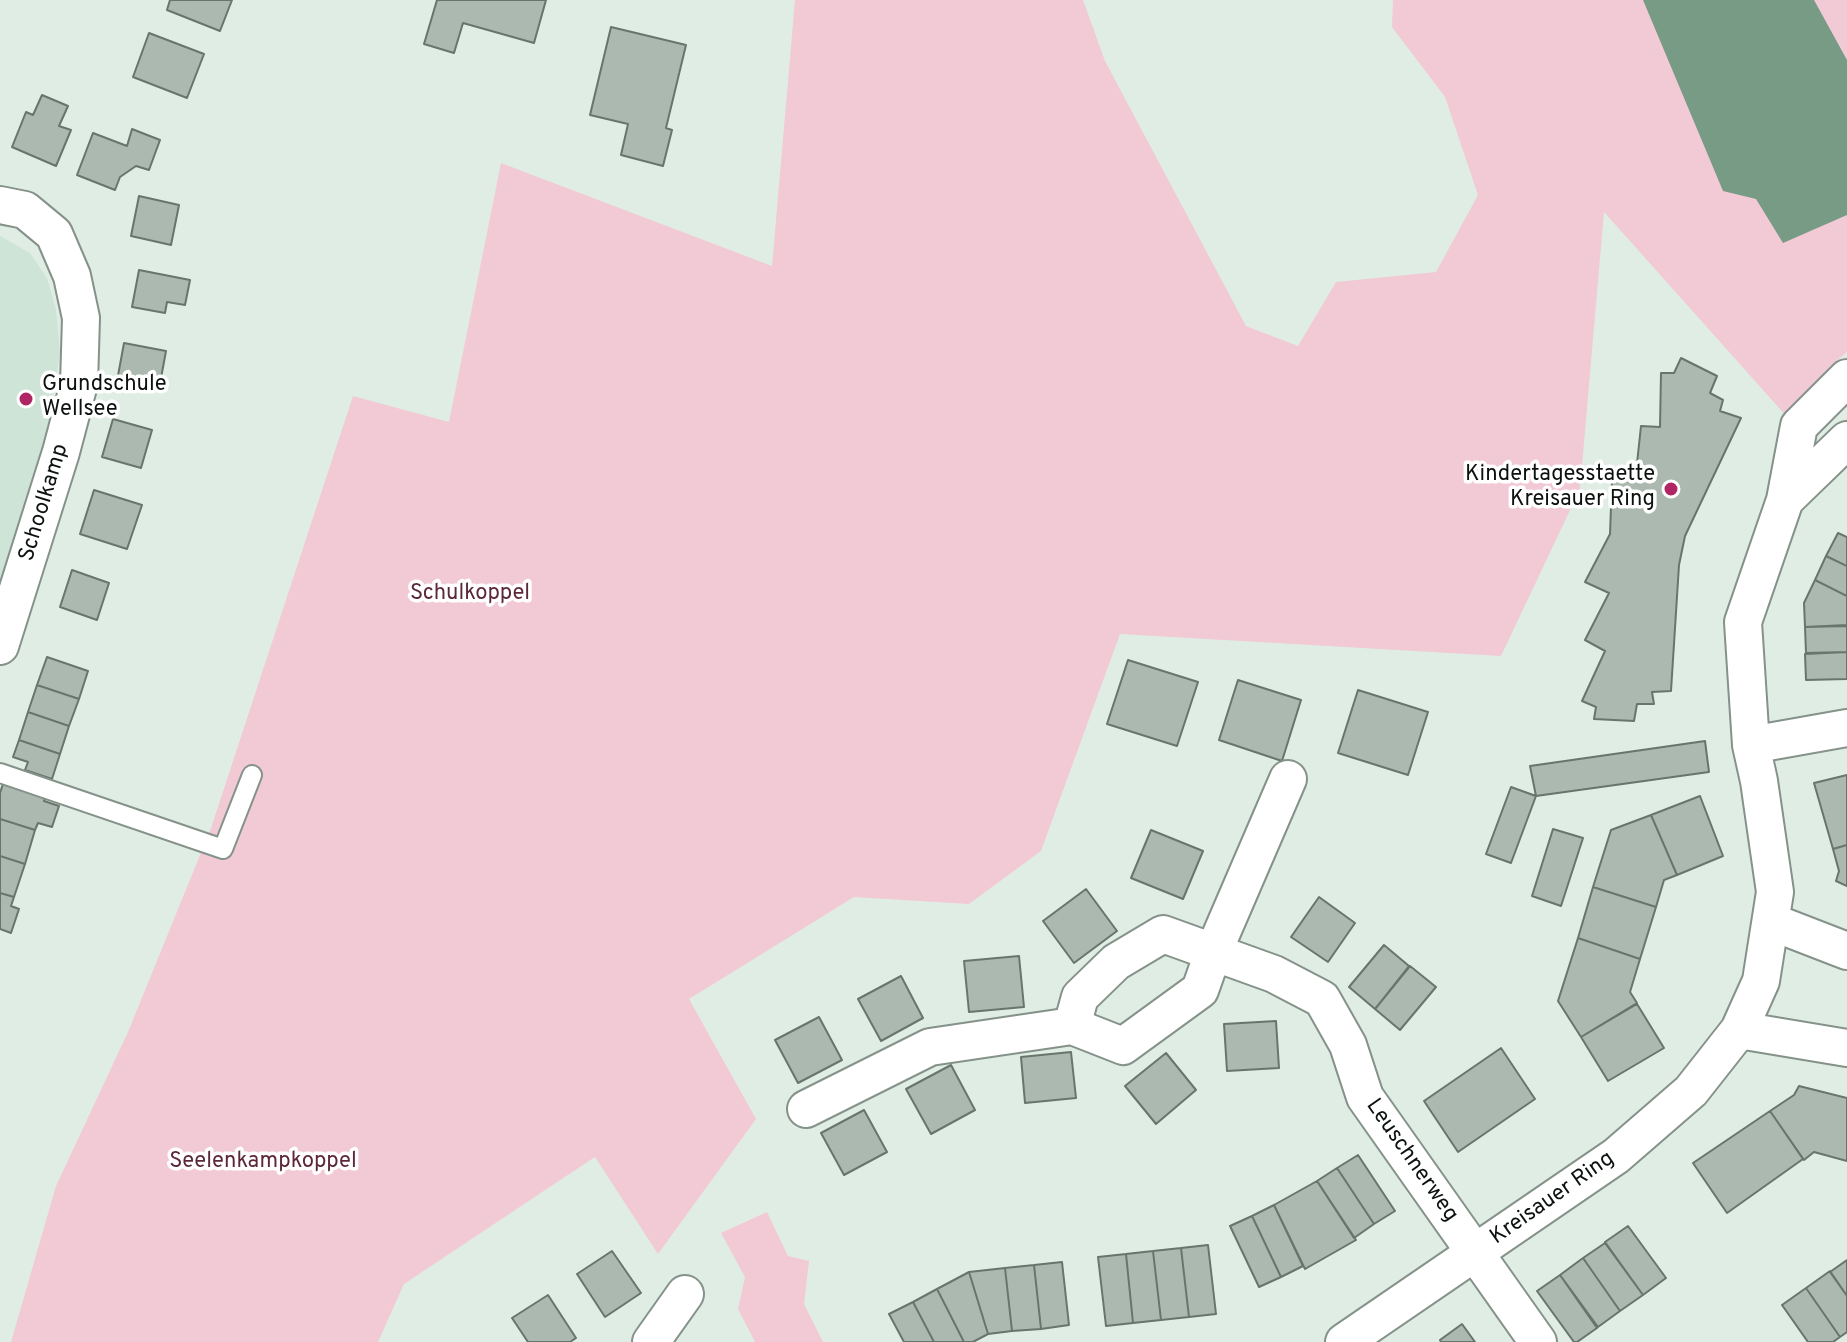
<!DOCTYPE html>
<html>
<head>
<meta charset="utf-8">
<style>
  body { margin:0 }
  canvas { display:block; background:#dfede4 }
</style>
</head>
<body>
<canvas width="1847" height="1342"></canvas>
<script>
const c = document.querySelector('canvas').getContext('2d');
c.lineJoin = 'round';
function fill(path, color) {
  c.fillStyle = color;
  c.fill(path, 'evenodd');
}
function stroke(path, color, width, dash) {
  c.strokeStyle = color;
  c.lineWidth = width;
  c.lineCap = dash ? 'butt' : 'round';
  c.setLineDash(dash || []);
  c.stroke(path);
}
function drawText(font, color, halo, rows, align = 'center') {
  c.font = font + ' Overpass,sans-serif';
  c.lineWidth = 7;
  c.setLineDash([]);
  c.textBaseline = 'middle';
  c.strokeStyle = halo;
  c.fillStyle = color;
  for (const [text, x, y, turn = 0] of rows) {
    c.save();
    c.translate(x, y);
    c.rotate((+turn || 0) * Math.PI / 180);
    c.textAlign = isNaN(turn) ? turn : align;
    if (halo) c.strokeText(text, 0, 0);
    c.fillText(text, 0, 0);
    c.restore();
  }
}
fill(new Path2D(`
  M0 236 30 253 47 278 56 310 60 353 45 444 0 585Z`), '#cee4d6');
fill(new Path2D(`
  M795 0H1083L1105 61 1246 326 1298 346 1336 282 1436 272 1478 195 1445 97 1392 27 1393 0H1847V352L1829 367 1788 418 1604 212 1580 489 1501 656 1120 634 1041 851 969 904 854 897 689 999 756 1119 658 1254 595 1157 404 1284 378 1342H11L56 1186 128 1032 211 828 353 396 449 422 501 163 772 266Z
  M767 1212 788 1256 809 1261 804 1304 823 1342H755L738 1309 745 1277 721 1233Z`), '#f2cad6');
fill(new Path2D(`
  M1643 0H1814L1847 60V215L1783 243 1756 199 1723 191Z`), '#779b85');
const building = new Path2D(`
  M170 0H232L220 31 167 10Z
  M437 0H546L534 43 463 23 454 53 424 44Z
  M611 27 686 45 666 128 672 130 663 166 621 155 628 124 590 115Z
  M149 33 204 54 187 98 133 77Z
  M42 95 68 106 59 126 71 130 56 166 12 147 26 112 33 115Z
  M132 129 160 140 149 170 136 166 120 177 115 190 77 175 93 133 127 146Z
  M139 196 179 205 171 245 131 236Z
  M139 270 190 280 185 305 167 302 165 313 132 307Z
  M124 343 166 351 159 389 117 381Z
  M1681 358 1717 376 1710 393 1723 400 1720 411 1741 418 1685 536 1679 565 1671 691 1652 692 1654 704H1637L1634 721 1594 719 1596 707 1582 701 1605 651 1585 640 1609 593 1585 582 1610 534 1612 480 1635 482 1641 426 1660 427 1661 373H1674Z
  M113 419 152 430 141 468 102 457Z
  M94 490 142 505 127 549 80 534Z
  M1838 533 1847 537V566L1826 556Z
  M1826 556 1847 566V596L1815 580Z
  M72 570 109 583 97 620 60 607Z
  M1815 580 1847 596V625L1805 627 1804 603Z
  M1847 626V652L1806 653 1805 627Z
  M1847 652V679L1806 680 1805 654Z
  M47 657 88 671 79 699 37 685Z
  M1128 660 1198 682 1177 746 1107 724Z
  M1238 680 1301 700 1282 761 1219 740Z
  M37 685 79 699 69 726 28 712Z
  M1358 690 1428 712 1408 775 1338 753Z
  M28 712 69 726 60 754 19 740Z
  M19 740 60 754 52 779 25 770 28 762 13 757Z
  M1705 741 1709 772 1536 796 1530 766Z
  M1847 775V845L1833 849 1814 783Z
  M3 784 46 797 44 801 59 806 52 827 38 823 35 830 0 819V793Z
  M1511 787 1536 796 1511 863 1486 854Z
  M1700 796 1723 856 1677 875 1651 815Z
  M1651 815 1677 875 1664 880 1656 907 1593 887 1611 830Z
  M0 819 35 830 25 864 0 856Z
  M1553 829 1583 838 1561 906 1532 896Z
  M1151 830 1203 851 1183 899 1131 878Z
  M1847 845V886L1836 881 1839 871 1833 849Z
  M0 856 25 864 14 897 0 893Z
  M1593 887 1656 907 1640 959 1578 938Z
  M1086 889 1117 931 1074 963 1043 921Z
  M0 893 14 897 11 906 19 909 11 933 0 929Z
  M1319 897 1355 923 1328 962 1291 937Z
  M1578 938 1640 959 1630 992 1637 1003 1581 1037 1558 1001Z
  M1384 945 1409 966 1375 1009 1349 987Z
  M1019 956 1024 1007 969 1012 964 961Z
  M1410 966 1436 987 1400 1030 1375 1009Z
  M901 976 923 1018 881 1041 858 999Z
  M1637 1004 1664 1048 1608 1081 1581 1037Z
  M819 1017 842 1060 798 1083 775 1040Z
  M1276 1021 1279 1068 1227 1071 1224 1024Z
  M1501 1048 1535 1099 1458 1152 1424 1101Z
  M1071 1052 1076 1098 1025 1103 1021 1057Z
  M1166 1053 1196 1090 1156 1124 1125 1086Z
  M951 1065 975 1110 931 1134 906 1089Z
  M1799 1086 1847 1098V1161L1814 1152 1804 1160 1770 1111 1794 1095Z
  M864 1110 887 1152 844 1175 821 1133Z
  M1770 1111 1803 1159 1727 1213 1693 1163Z
  M1358 1155 1395 1211 1374 1224 1337 1168Z
  M1337 1168 1374 1224 1354 1238 1317 1181Z
  M1317 1181 1356 1240 1305 1269 1274 1205Z
  M1274 1205 1303 1266 1281 1277 1252 1216Z
  M1252 1216 1281 1277 1259 1287 1230 1226Z
  M1628 1226 1666 1278 1643 1295 1605 1242Z
  M1605 1243 1643 1295 1620 1311 1583 1258Z
  M1208 1245 1216 1314 1189 1317 1181 1248Z
  M1181 1248 1189 1317 1161 1320 1153 1251Z
  M612 1251 641 1293 605 1317 577 1274Z
  M1153 1251 1161 1320 1133 1323 1126 1254Z
  M1126 1254 1133 1323 1106 1326 1098 1257Z
  M1583 1258 1620 1311 1598 1327 1560 1275Z
  M1847 1260V1296L1830 1272Z
  M1062 1262 1069 1325 1041 1329 1034 1265Z
  M1034 1265 1041 1329 1012 1331 1005 1268Z
  M1005 1268 1012 1331 988 1334 969 1272Z
  M1830 1271 1847 1296V1332L1840 1337 1806 1288Z
  M969 1272 988 1334 973 1342H964L937 1289Z
  M1560 1275 1597 1328 1577 1342H1574L1537 1291Z
  M1806 1288 1840 1337 1833 1342H1808L1782 1305Z
  M937 1289 964 1342H934L913 1302Z
  M548 1295 576 1338 570 1342H528L512 1318Z
  M913 1302 934 1342H904L889 1314Z
  M1462 1324 1475 1342H1441L1440 1340Z`);
fill(building, '#abb9b0');
stroke(building, '#68756d', 2);
const service = new Path2D(`
  M0 773 223 849 252 775`);
const minor = new Path2D(`
  M0 205 25 210 54 234 72 276 81 318 79 384 61 452 0 646
  M1785 500 1847 440
  M1751 745 1847 728
  M1772 922 1847 951
  M1072 1026 1123 1046 1200 990 1213 953 1288 779
  M1739 1030 1847 1048
  M806 1109 930 1047 1072 1026 1080 997 1116 962 1163 934 1274 974 1322 999 1348 1045 1365 1097 1538 1342
  M651 1342 685 1294
  M1344 1342 1616 1156 1691 1091 1739 1030 1761 981 1775 892 1759 781 1751 745 1743 622 1785 500 1799 426 1847 378`);
stroke(service, '#85928a', 22);
stroke(minor, '#85928a', 40);
stroke(service, '#fff', 18);
stroke(minor, '#fff', 36);
for (const [x, y, r, color] of [
  [26,399,8,"#b02665"],
  [1671,489,8,"#b02665"]
]) {
  const dot = new Path2D();
  dot.arc(x, y, r, 0, 2 * Math.PI);
  c.fillStyle = color;
  c.fill(dot);
  stroke(dot, '#fff', 3);
}
drawText('22px', '#0c110e', '#fff', [
  ["Grundschule",42,386],
  ["Wellsee",42,411],
  ["Kindertagesstaette",1655,476,"right"],
  ["Kreisauer Ring",1655,501,"right"]
], 'left');
drawText('22px', '#0c110e', '#fff', [
  ["Schoolkamp",45,503,-73],
  ["Leuschnerweg",1411,1161,55],
  ["Kreisauer Ring",1553,1199,-35]
]);
drawText('22px', '#5c273b', '#fff', [
  ["Schulkoppel",470,595],
  ["Seelenkampkoppel",263,1163]
]);
</script>
</body>
</html>
